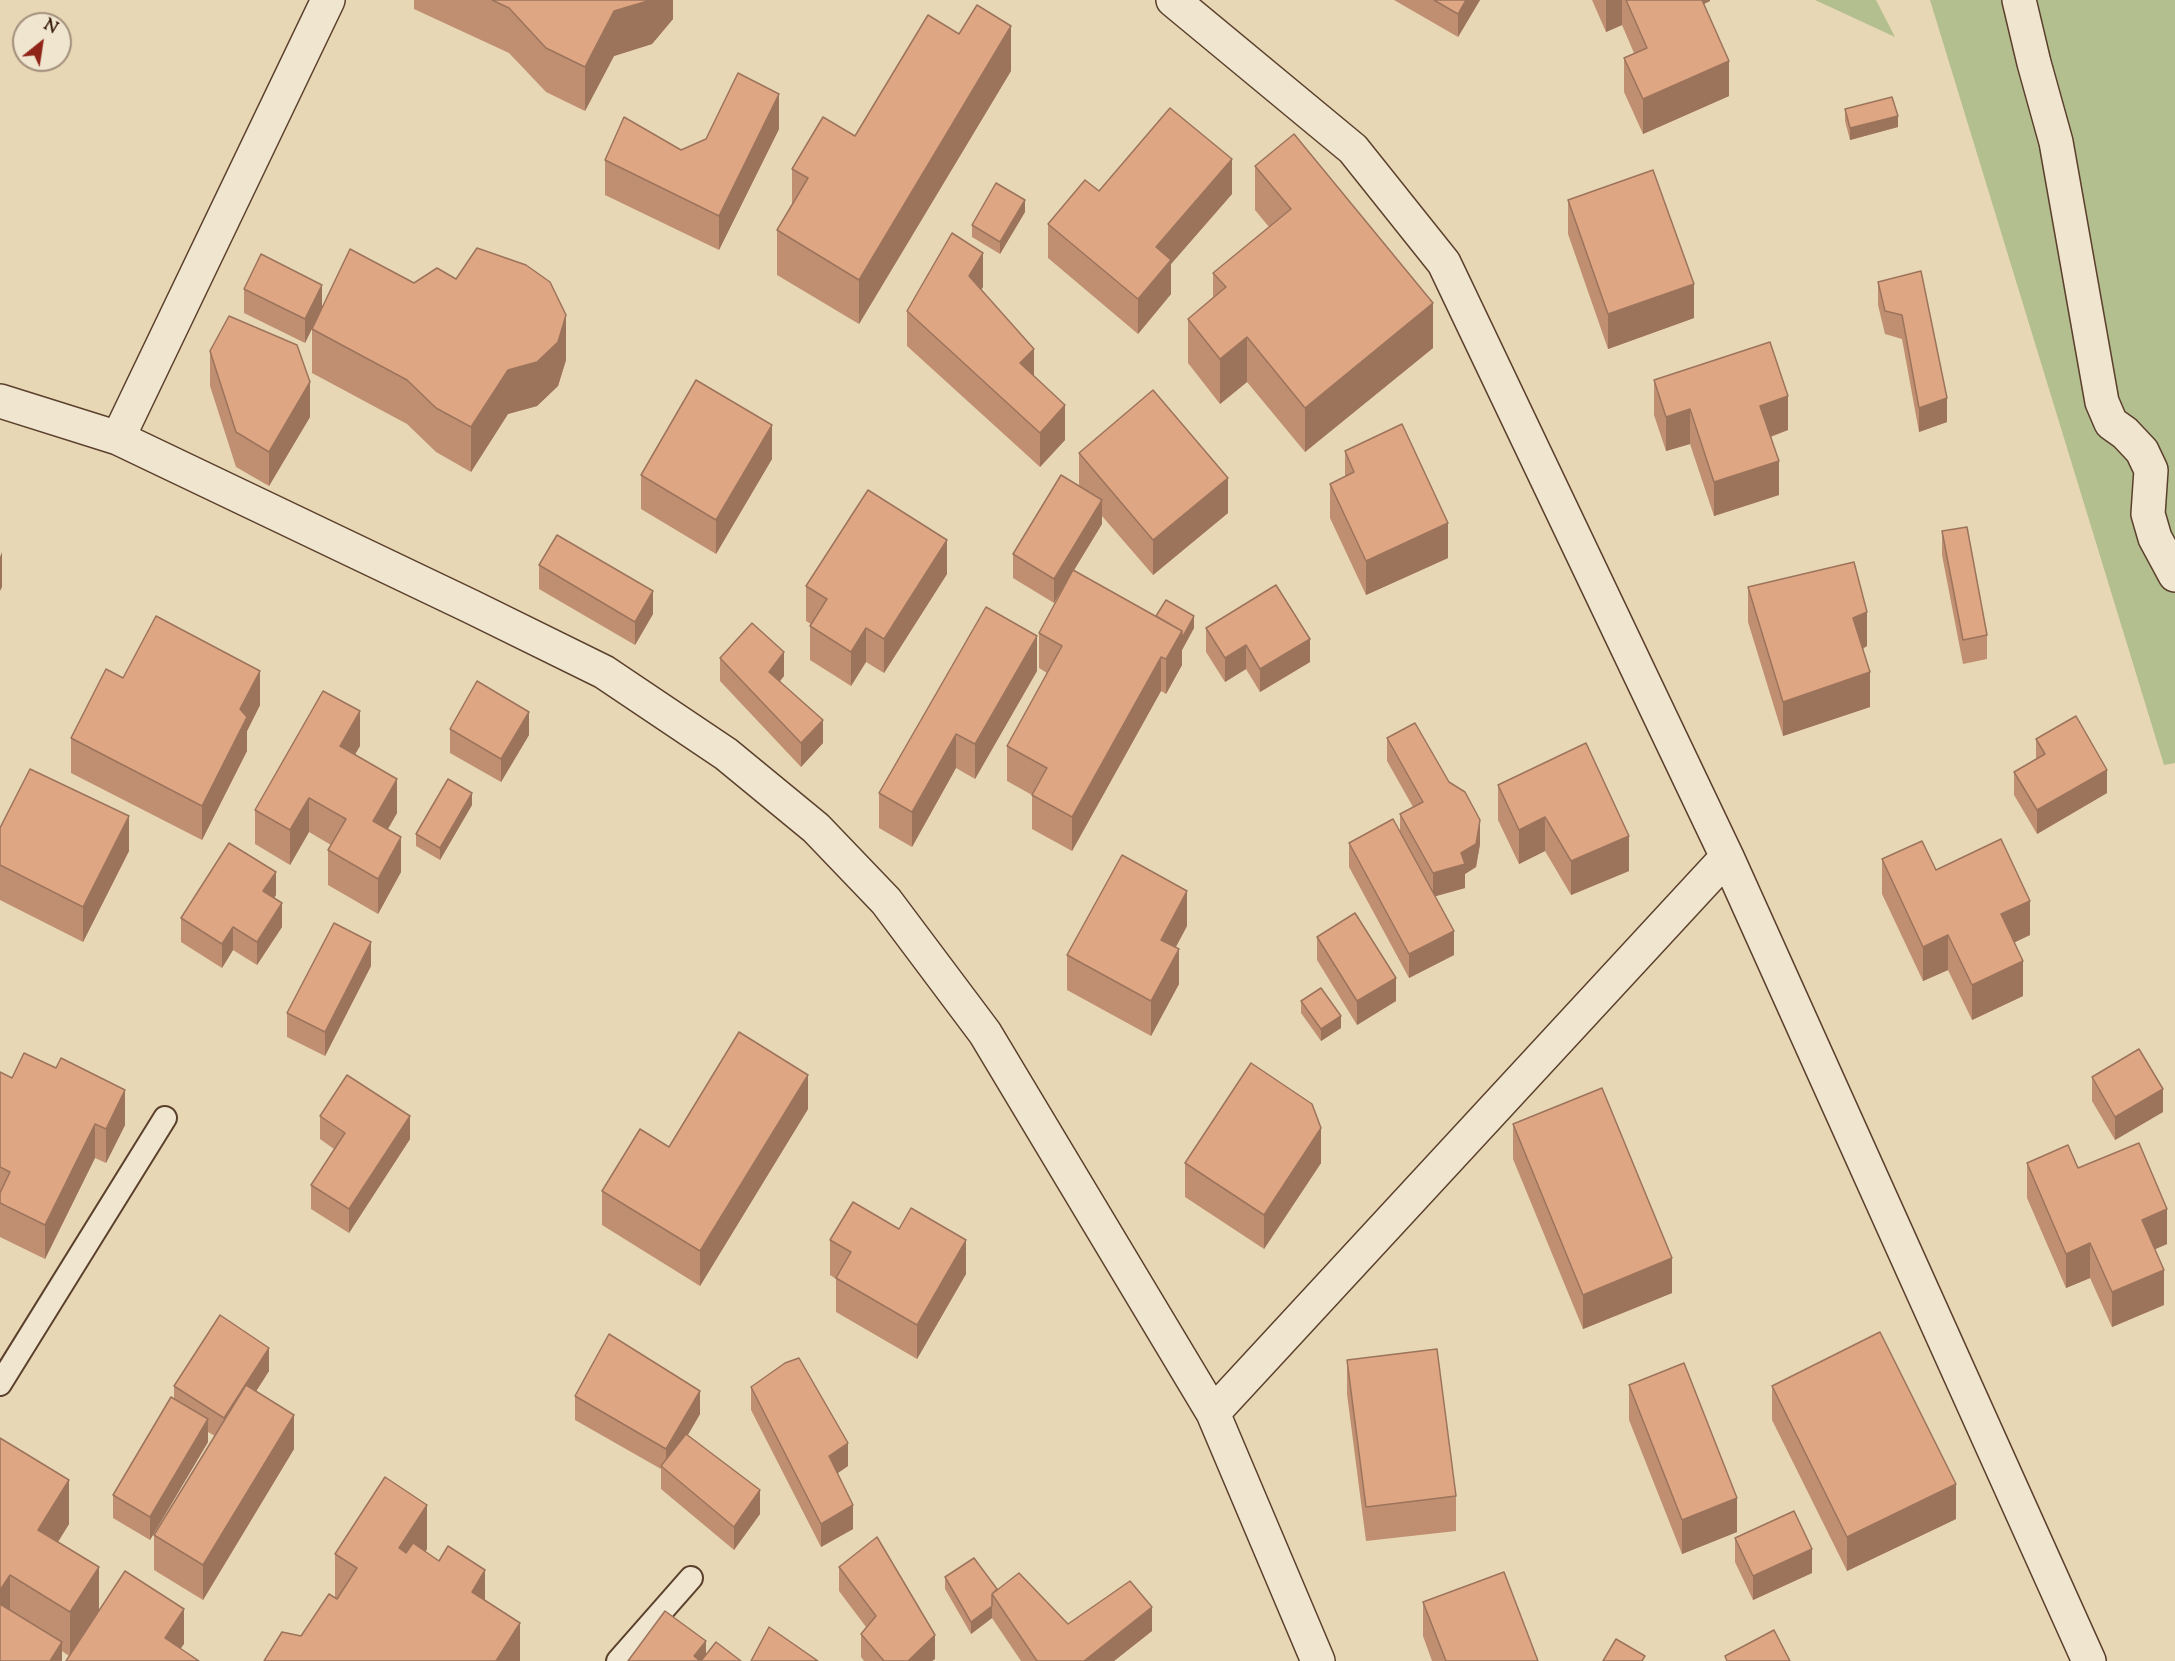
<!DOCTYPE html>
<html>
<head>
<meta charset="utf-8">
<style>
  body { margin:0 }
  #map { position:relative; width:2175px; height:1661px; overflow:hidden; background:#e8d7b4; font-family:"Sorts Mill Goudy",serif }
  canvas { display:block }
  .north { position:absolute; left:12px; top:12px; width:60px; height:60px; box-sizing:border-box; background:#f0e5ce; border:2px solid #a28f7c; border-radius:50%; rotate:30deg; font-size:16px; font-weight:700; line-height:24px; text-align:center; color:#2c0e00 }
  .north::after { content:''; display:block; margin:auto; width:21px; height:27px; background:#8f2418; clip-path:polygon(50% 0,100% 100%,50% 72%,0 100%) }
</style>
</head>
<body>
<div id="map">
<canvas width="2175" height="1661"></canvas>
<div class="north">N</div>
</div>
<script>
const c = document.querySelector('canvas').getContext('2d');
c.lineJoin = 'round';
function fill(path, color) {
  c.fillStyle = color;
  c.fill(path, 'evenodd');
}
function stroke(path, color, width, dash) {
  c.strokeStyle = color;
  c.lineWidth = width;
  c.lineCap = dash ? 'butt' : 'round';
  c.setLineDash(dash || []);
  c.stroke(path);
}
fill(new Path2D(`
  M1815 0H1876L1895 37Z
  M1930 0H2175V763L2164 765Z`), '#b4bf8f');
const lane = new Path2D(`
  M0 1384 165 1118
  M618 1661 691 1578`);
const street = new Path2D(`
  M1173 0 1353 149 1444 263 1727 857
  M2019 0 2034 63 2056 142 2102 402 2111 423 2125 433 2142 451 2151 470 2148 514 2155 538 2175 575
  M0 401 118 438 472 607 604 672 726 754 816 828 886 901 985 1033 1213 1413 1318 1661
  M118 438 328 0
  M1213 1413 1727 857 2089 1661`);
stroke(lane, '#5b402d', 26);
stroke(street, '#5b402d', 36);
stroke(lane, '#f0e5ce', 22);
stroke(street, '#f0e5ce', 33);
fill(new Path2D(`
  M414 0H673V19L652 44 614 56 585 111 546 92 509 53 414 9Z
  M1394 0H1480L1458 37Z
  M1592 0H1710V1L1704 4 1729 96 1643 134 1624 92V58L1634 53 1622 25 1606 32Z
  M1011 71 859 324 777 275V230L792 205V169Z
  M1845 109 1898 127 1850 140 1845 121Z
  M779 129 719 250 605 195V160L681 150Z
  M1255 166 1433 348 1305 452 1247 382 1220 404 1188 363V319L1213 297V273L1269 227 1255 210Z
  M1099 191 1232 194 1171 264V294L1138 334 1048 258V224Z
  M1568 200 1694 318 1608 349 1568 234Z
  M1025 212 1000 254 972 237V225Z
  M1921 271 1947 422 1919 432 1902 339 1885 334 1878 305V282Z
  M414 283 566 360 558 386 537 406 508 414 471 472 436 452 407 424 312 373V329L305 343 244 313V289L322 306Z
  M983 287 981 290 1034 376 1065 440 1040 467 907 346V311Z
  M210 351 310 417 269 486 236 467 210 386Z
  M1654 380 1788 430 1771 437 1779 495 1714 516 1690 444 1666 451 1654 415Z
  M1345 451 1448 558 1366 595 1330 518V484L1345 477Z
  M1079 453 1228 513 1153 575 1102 516V524L1074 570 1156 616 1194 628 1182 650V665L1166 694 1161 691 1072 851 1032 829V795L1007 781V746L1047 673 1039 668V633L1070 577 1054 603 1013 578V554L1079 485Z
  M772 459 716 554 641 509V475Z
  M1942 531 1987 635V659L1963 664 1942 555Z
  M539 565 653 614 635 645 539 589Z
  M947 574 884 673 866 662 851 686 810 660V626L811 624 806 621V586Z
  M1748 587 1867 646 1863 649 1870 707 1783 736 1748 622Z
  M1206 628 1310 662 1260 692 1246 669 1225 682 1206 652Z
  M720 658 784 676 780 681 823 743 801 767 720 681Z
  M1037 671 975 779 956 768 912 847 879 828V793Z
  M123 678 260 705 247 731V751L202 840 71 773V738Z
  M450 729 529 735 501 782 450 753Z
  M1387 738 1480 844 1476 867 1465 874V888L1435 896 1454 955 1409 978 1349 867V843L1400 831V814L1413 807 1387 761Z
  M2036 739 2107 793 2037 834 2014 795V772L2036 759Z
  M360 746 355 754 397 813 388 829 401 872 378 914 328 885V850L331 845 309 832 290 865 255 844V810Z
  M1498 785 1629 871 1571 895 1545 851 1519 864 1498 820Z
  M472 805 440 860 416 846V834Z
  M0 828 129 851 83 942 0 900Z
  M1882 859 1936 870 2030 935 2014 942 2023 996 1972 1020 1948 970 1923 981 1882 894Z
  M276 895 274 898 282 927 257 965 233 950 222 968 181 942V918Z
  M1187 926 1176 947 1179 984 1151 1036 1067 990V955Z
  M1317 937 1396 1001 1357 1025 1317 960Z
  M371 966 325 1056 287 1037V1013Z
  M1301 1001 1341 1028 1321 1041 1301 1013Z
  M0 1072 12 1078 125 1125 106 1163 95 1158 45 1259 0 1237Z
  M2092 1077 2163 1112 2115 1140 2092 1101Z
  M808 1109 700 1286 602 1225V1191Z
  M320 1116 410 1139 349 1233 311 1209V1185L334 1149 320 1139Z
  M1513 1124 1672 1293 1583 1329 1513 1159Z
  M1185 1163H1321L1264 1249 1185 1197Z
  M2027 1163 2078 1168 2167 1244 2155 1249 2164 1305 2112 1327 2090 1278 2066 1288 2027 1198Z
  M830 1240 966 1274 917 1359 836 1312V1279L830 1275Z
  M1347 1360 1456 1496V1531L1366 1541 1347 1394Z
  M269 1371 256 1391 294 1449 203 1600 154 1570V1535L215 1436 208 1432V1442L150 1540 113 1518V1495L174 1399V1386Z
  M1629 1385 1737 1532 1682 1554 1629 1420Z
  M1772 1386 1956 1519 1847 1571 1772 1420Z
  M751 1387 848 1466 838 1473 853 1529 821 1547 751 1410Z
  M575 1396 700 1414 688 1435 760 1514 734 1550 661 1489V1469L575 1420Z
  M0 1438 69 1524 58 1542 99 1611 184 1644 69 1656 62 1651V1661H0Z
  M1735 1538 1812 1573 1753 1600 1735 1562Z
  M427 1549 425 1552 485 1601 520 1661 301 1636 335 1597V1554Z
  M839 1567 935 1659 932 1661H864L861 1657V1634L866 1627 839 1591Z
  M945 1577 997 1589 1068 1624 1152 1631 1114 1661H1021L992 1618 971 1634 945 1589Z
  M1423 1602 1538 1661H1432L1423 1636Z`), '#c08f72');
fill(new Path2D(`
  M651 0H673V19L652 44 614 56 585 111V67L614 11Z
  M1466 0H1480L1458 37V14Z
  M1606 0H1622V25L1606 32Z
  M1691 0H1710V1L1691 10Z
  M1011 26V71L859 324V280Z
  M1729 61V96L1643 134V99Z
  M779 94V129L719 250V216Z
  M1898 116V127L1850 140V128Z
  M1232 159V194L1171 264V294L1138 334V299L1156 247Z
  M1025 200V212L1000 254V242Z
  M983 253V287L969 310V276Z
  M1694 284V318L1608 349V314Z
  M322 285V308L305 343V319Z
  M1433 303V348L1305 452V408Z
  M566 315V360L558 386 537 406 508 414 471 472V427L508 370Z
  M1247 337V382L1220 404V359Z
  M1034 349V383L1020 363Z
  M310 382V417L269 486V452Z
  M1788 396V430L1760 440V406Z
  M1947 398V422L1919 432V408Z
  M1065 405V440L1040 467V433Z
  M1690 409V444L1666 451V417Z
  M772 425V459L716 554V520Z
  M1779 461V495L1714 516V482Z
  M1228 478V513L1153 575V540Z
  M1102 500V524L1054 603V579Z
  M1448 523V558L1366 595V561Z
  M947 540V574L884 673V639Z
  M2 552V587L0 591V557Z
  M653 591V614L635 645V622Z
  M1867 612V646L1853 653V618Z
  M1194 616V628L1182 650V665L1166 694V659L1182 631Z
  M866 628V662L851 686V652Z
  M1037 636V671L975 779V744Z
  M1310 639V662L1260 692V669Z
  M1246 645V669L1225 682V658Z
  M784 652V676L769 695V672Z
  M1161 657V691L1072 851V817Z
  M260 671V705L247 731V751L202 840V806L240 709Z
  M1870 672V707L1783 736V702Z
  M360 711V746L340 780V746Z
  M529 712V735L501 782V759Z
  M823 720V743L801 767V743Z
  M956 734V768L912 847V812Z
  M2107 770V793L2037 834V810Z
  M397 779V813L373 855V821Z
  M472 793V805L440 860V848Z
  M309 798V832L290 865V830Z
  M129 816V851L83 942V907Z
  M1545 817V851L1519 864V830Z
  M1480 820V844L1476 867 1465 874V888L1433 897V873L1461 853Z
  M1629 836V871L1571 895V861Z
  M401 837V872L378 914V879Z
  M276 872V895L263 915V891Z
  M1187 891V926L1161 974V940Z
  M2030 901V935L2001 949V914Z
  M282 903V927L257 965V942Z
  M233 927V950L222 968V944Z
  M1454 931V955L1409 978V954Z
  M1948 935V970L1923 981V947Z
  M371 942V966L325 1056V1032Z
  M1179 949V984L1151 1036V1001Z
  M2023 961V996L1972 1020V985Z
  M1396 978V1001L1357 1025V1001Z
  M1341 1016V1028L1321 1041V1029Z
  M808 1075V1109L700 1286V1251Z
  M2163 1089V1112L2115 1140V1117Z
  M125 1090V1125L106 1163V1129Z
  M410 1116V1139L349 1233V1209Z
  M95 1124V1158L45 1259V1225Z
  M1321 1128V1163L1264 1249V1215Z
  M2167 1209V1244L2142 1255V1220Z
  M966 1240V1274L917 1359V1325Z
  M2090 1243V1278L2066 1288V1254Z
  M1672 1258V1293L1583 1329V1295Z
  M2164 1270V1305L2112 1327V1292Z
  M269 1348V1371L224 1442V1418Z
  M700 1391V1414L666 1472V1449Z
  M294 1415V1449L203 1600V1565Z
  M208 1419V1442L150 1540V1517Z
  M848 1443V1466L829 1479V1456Z
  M69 1480V1524L38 1574V1530Z
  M1956 1484V1519L1847 1571V1537Z
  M760 1490V1514L734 1550V1527Z
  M1737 1498V1532L1682 1554V1520Z
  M427 1505V1549L399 1592V1548Z
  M853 1505V1529L821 1547V1524Z
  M1812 1549V1573L1753 1600V1576Z
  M99 1567V1612L70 1657V1612Z
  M485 1570V1615L472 1592Z
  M10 1575V1619L0 1635V1590Z
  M992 1606V1618L971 1634V1622Z
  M1152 1607V1631L1114 1661H1084Z
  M184 1609V1644L172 1661 165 1638Z
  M520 1623V1661H496Z
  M935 1635V1659L932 1661H908Z
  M706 1641V1661H694V1656Z
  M62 1642V1661H50Z`), '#9c745c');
const building = new Path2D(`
  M492 0H651L614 11 585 67 546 48 509 8Z
  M1434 0H1466L1458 14Z
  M1626 0H1702L1729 61 1643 99 1624 58 1647 48Z
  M977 5 1011 26 859 280 777 230 808 178 792 169 823 117 855 136 928 15 959 34Z
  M738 73 779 94 719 216 605 160 624 117 681 150 706 139Z
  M1892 97 1898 116 1850 128 1845 109Z
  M1170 108 1232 159 1156 247 1171 260 1138 299 1048 224 1085 180 1099 191Z
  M1294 134 1433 303 1305 408 1247 337 1220 359 1188 319 1226 287 1213 273 1291 209 1255 166Z
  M1653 170 1694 284 1608 314 1568 200Z
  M996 183 1025 200 1000 242 972 225Z
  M952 233 983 253 969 276 1034 349 1020 363 1065 405 1040 433 907 311Z
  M477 248 526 265 550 282 566 315 558 342 537 362 508 370 471 427 436 408 407 380 312 329 350 249 414 283 437 268 456 279Z
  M261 254 322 285 305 319 244 289Z
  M1921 271 1947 398 1919 408 1902 315 1885 311 1878 282Z
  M229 316 297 345 310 382 269 452 236 432 210 351Z
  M1770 342 1788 396 1760 406 1779 461 1714 482 1690 409 1666 417 1654 380Z
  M696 380 772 425 716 520 641 475Z
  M1153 390 1228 478 1153 540 1079 453Z
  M1402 424 1448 523 1366 561 1330 484 1354 472 1345 451Z
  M1061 475 1102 500 1054 579 1013 554Z
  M868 490 947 540 884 639 866 628 851 652 810 626 827 599 806 586Z
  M1967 527 1987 635 1963 640 1942 531Z
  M557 535 653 591 635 622 539 565Z
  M1854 562 1867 612 1853 618 1870 672 1783 702 1748 587Z
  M1073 570 1182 631 1166 659 1161 657 1072 817 1032 795 1047 768 1007 746 1062 646 1039 633Z
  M1276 585 1310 639 1260 669 1246 645 1225 658 1206 628Z
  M1166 600 1194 616 1182 638V631L1156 616Z
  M986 607 1037 636 975 744 956 734 912 812 879 793Z
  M156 616 260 671 240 709 247 717 202 806 71 738 106 669 123 678Z
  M752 623 784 652 769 672 823 720 801 743 720 658Z
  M477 681 529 712 501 759 450 729Z
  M323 691 360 711 340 746 397 779 373 821 401 837 378 879 328 850 346 819 309 798 290 830 255 810Z
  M2076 716 2107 770 2037 810 2014 772 2045 754 2036 739Z
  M1415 723 1449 782 1465 792 1480 820 1476 844 1461 853 1465 864 1433 873 1400 814 1423 802 1387 738Z
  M1586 743 1629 836 1571 861 1545 817 1519 830 1498 785Z
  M30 769 129 816 83 907 0 865V828Z
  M448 779 472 793 440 848 416 834Z
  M1393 819 1454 931 1409 954 1349 843Z
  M2001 839 2030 901 2001 914 2023 961 1972 985 1948 935 1923 947 1882 859 1922 841 1936 870Z
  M229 843 276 872 263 891 282 903 257 942 233 927 222 944 181 918Z
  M1122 855 1187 891 1161 940 1179 949 1151 1001 1067 955Z
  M1355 913 1396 978 1357 1001 1317 937Z
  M334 923 371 942 325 1032 287 1013Z
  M1321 988 1341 1016 1321 1029 1301 1001Z
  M739 1032 808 1075 700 1251 602 1191 640 1129 669 1147Z
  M2139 1049 2163 1089 2115 1117 2092 1077Z
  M24 1053 56 1068 61 1058 125 1090 106 1129 95 1124 45 1225 0 1203V1193L10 1172 0 1167V1072L12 1078Z
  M1251 1063 1312 1104 1321 1128 1264 1215 1185 1163Z
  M347 1075 410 1116 349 1209 311 1185 345 1133 320 1116Z
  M1602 1088 1672 1258 1583 1295 1513 1124Z
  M2139 1143 2167 1209 2142 1220 2164 1270 2112 1292 2090 1243 2066 1254 2027 1163 2068 1145 2078 1168Z
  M853 1202 899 1229 911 1208 966 1240 917 1325 836 1278 851 1252 830 1240Z
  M220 1315 269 1348 224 1418 174 1386Z
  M1880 1332 1956 1484 1847 1537 1772 1386Z
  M609 1334 700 1391 666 1449 575 1396Z
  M1437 1349 1456 1496 1366 1507 1347 1360Z
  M799 1358 848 1443 829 1456 853 1505 821 1524 751 1387 785 1363Z
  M1684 1363 1737 1498 1682 1520 1629 1385Z
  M246 1385 294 1415 203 1565 154 1535Z
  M171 1397 208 1419 150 1517 113 1495Z
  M686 1434 760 1490 734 1527 661 1466Z
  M0 1438 69 1480 38 1530 99 1567 70 1612 10 1575 0 1590Z
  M385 1477 427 1505 399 1548 406 1553 413 1543 439 1561 448 1546 485 1570 472 1592 520 1623 496 1661H264L282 1632 301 1636 329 1594 337 1599 357 1568 335 1554Z
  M1794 1511 1812 1549 1753 1576 1735 1538Z
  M877 1537 935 1635 908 1661H884L861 1634 876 1616 839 1567Z
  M974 1558 997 1589 992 1594V1606L971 1622 945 1577Z
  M125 1571 184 1609 165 1638 199 1661H66Z
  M1504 1572 1538 1661H1446L1423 1602Z
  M1019 1573 1068 1624 1130 1581 1152 1607 1084 1661H1037L992 1594Z
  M0 1604 62 1642 50 1661H0Z
  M665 1611 706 1641 694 1656 700 1661H628Z
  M769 1627 818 1661H751Z
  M1774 1630 1790 1661H1727L1725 1656Z
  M1616 1639 1645 1656 1642 1661H1603Z
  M716 1642 741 1661H701Z`);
fill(building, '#dfa684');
stroke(building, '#9c745c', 1.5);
</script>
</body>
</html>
